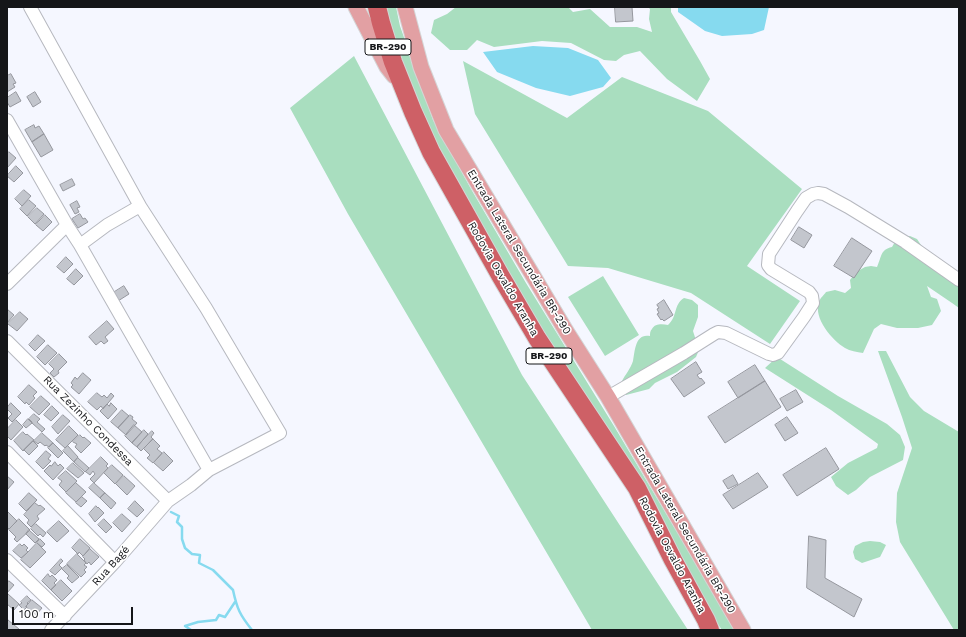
<!DOCTYPE html>
<html>
<head>
<meta charset="utf-8">
<style>
  body { margin:0 }
  #map { position:relative; width:966px; height:637px; overflow:hidden; background:#f5f7ff; font-family:"Work Sans",sans-serif }
  canvas { display:block }
  .frame { position:absolute; inset:0; border:8px solid #151619; pointer-events:none }
  .scale { position:absolute; left:12px; top:607px; width:121px; height:18px; box-sizing:border-box; border:2px solid #151619; border-top:0; padding-left:5px; font-size:12px; line-height:14px; white-space:nowrap; color:#151619; -webkit-text-stroke:3px #fff; paint-order:stroke }
</style>
</head>
<body>
<div id="map">
<canvas width="966" height="637"></canvas>
<div class="frame"></div>
<div class="scale">100 m</div>
</div>
<script>
const c = document.querySelector('canvas').getContext('2d');
c.lineJoin = 'round';
function fill(path, color) {
  c.fillStyle = color;
  c.fill(path, 'evenodd');
}
function stroke(path, color, width, dash) {
  c.strokeStyle = color;
  c.lineWidth = width;
  c.lineCap = dash ? 'butt' : 'round';
  c.setLineDash(dash || []);
  c.stroke(path);
}
function drawText(font, color, halo, rows, align = 'center') {
  c.font = font + ' "Work Sans",sans-serif';
  c.lineWidth = 3;
  c.setLineDash([]);
  c.textBaseline = 'middle';
  c.strokeStyle = halo;
  c.fillStyle = color;
  for (const [text, x, y, turn = 0] of rows) {
    c.save();
    c.translate(x, y);
    c.rotate((+turn || 0) * Math.PI / 180);
    c.textAlign = isNaN(turn) ? turn : align;
    if (halo) c.strokeText(text, 0, 0);
    c.fillText(text, 0, 0);
    c.restore();
  }
}
fill(new Path2D(`
  M385 7H396L400 26 433 120 471 189 526 283 614 426 674 527 737 630H722L708 610 575 385 447 165 415 95 396 48Z
  M456 7H568L573 12 590 9 610 27H637L652 32 649 19 650 9 648 7H671V12L700 61 710 79 697 101 667 79 640 51 624 55 616 61 604 60 571 43 542 41 494 47 477 40 467 50H450L431 33 434 20 447 14Z
  M354 56 522 375 688 630H592L348 214 290 108Z
  M463 61 567 118 622 77 708 111 802 189 747 266 800 301 770 344 691 293 608 268 568 266 475 114Z
  M910 236 917 239 925 251 959 281V308L952 303 927 286 931 297 937 299 941 311 932 325 918 328H897L881 324 874 329 863 353C857 352 850 351 845 348 832 340 813 318 819 302 820 298 824 295 826 292L835 290 845 293 851 288 850 280 856 272 865 267 871 266 877 267C882 256 880 250 892 247 897 238 900 238 910 236Z
  M603 276 639 335 605 356 568 297Z
  M684 298 692 300 698 305V317L693 331 699 350 696 357 677 372 655 383 649 389 626 395 622 381C625 375 631 368 633 361 635 351 635 333 650 336 650 333 650 331 652 329 655 323 663 324 668 325 678 316 673 305 684 298Z
  M878 351H886L910 397 924 411 959 432V630H954L900 542 896 522 897 493 912 448 902 417Z
  M777 357 838 396 887 424 900 435 905 447 903 460 870 477 856 490 848 495 836 486 831 477 848 463 877 448 878 444 831 410 765 368Z
  M870 541 880 542 886 545 880 557 862 563 855 559 853 552 855 546 863 542Z`), '#a9debf');
fill(new Path2D(`
  M678 7H769L764 30 752 34 722 36 705 31 678 12Z
  M533 46 568 48 598 60 611 78 603 87 570 96 536 88 497 72 483 52Z`), '#86daef');
stroke(new Path2D(`
  M171 512 179 516 177 522 182 527V539L185 548 192 554 200 555 199 563 213 570 233 590C237 609 240 615 252 630
  M191 630 185 626 198 622 216 620 219 615 225 617 235 602`), '#86daef', 2.5);
const building = new Path2D(`
  M615 7H632L633 21 616 22Z
  M11 74 16 83 13 84 15 87 7 92V76Z
  M16 92 21 101 10 107 7 102V98Z
  M35 92 41 102 33 107 27 97Z
  M34 125 35 128 39 126 44 134 32 142 25 130Z
  M44 134 53 150 41 157 32 142Z
  M9 152 16 158 7 168V154Z
  M16 166 23 173 14 182 7 176Z
  M72 179 75 185 63 191 60 185Z
  M24 190 31 196 22 206 15 199Z
  M29 200 36 206 27 216 20 209Z
  M77 201 80 207 77 208 79 212 75 214 70 205Z
  M37 208 44 214 35 224 28 217Z
  M80 214 83 219 85 218 88 222 78 228 72 219Z
  M45 215 52 222 43 231 36 225Z
  M799 227 812 235 804 248 791 240Z
  M852 238 872 251 854 278 834 266Z
  M66 257 73 264 64 273 57 267Z
  M76 269 83 276 74 285 67 279Z
  M124 286 129 294 118 301 113 293Z
  M664 300 673 315 664 321 662 319 661 320 657 314 659 313 657 309 659 308 657 305Z
  M7 309 14 315 7 323Z
  M20 312 28 319 17 331 8 324Z
  M107 321 114 329 105 337 108 341 104 344 101 341 96 345 89 337Z
  M38 335 45 341 35 351 29 345Z
  M48 345 57 353 45 365 37 357Z
  M59 354 67 362 58 371 59 373 54 377 50 373 54 369 49 364Z
  M696 362 702 372 697 375 700 379 701 378 705 383 684 397 671 379Z
  M755 365 765 381 738 398 728 382Z
  M83 373 91 380 79 394 71 387 73 385 71 383 75 377 77 379Z
  M765 381 781 407 725 443 708 417Z
  M29 385 37 392 33 396 35 398 29 405 26 402 25 404 18 397Z
  M796 390 803 402 787 411 780 399Z
  M97 393 102 397 104 395 107 398 111 393 114 396 103 409 101 406 97 410 88 402Z
  M41 396 50 404 39 415 30 407Z
  M11 403 21 413 12 422 8 418 12 414 7 409V408Z
  M111 403 117 409 108 419 100 411 107 404 109 406Z
  M52 406 59 413 51 421 44 415Z
  M122 410 129 416 118 428 111 422Z
  M34 414 40 419 37 422 45 429 42 432 32 423V422L29 419Z
  M63 415 70 421 58 434 52 427Z
  M130 415 133 417 132 419 137 423 126 435 118 428Z
  M787 417 798 433 785 441 775 425Z
  M28 419 32 423 26 428 23 425Z
  M16 420 23 427 11 440 7 436V429Z
  M134 425 142 432 132 443 125 436Z
  M69 426 78 435 65 448 56 440Z
  M144 430 148 434 137 447 132 443Z
  M152 431 154 433 151 437 153 439 141 451 137 447Z
  M23 432 26 435 27 434 34 440 23 451 14 441Z
  M42 433 53 443 49 447 46 445 45 446 40 442 38 444 34 441Z
  M80 435 83 438 84 437 91 443 81 453 75 447 77 444 73 442Z
  M153 439 160 446 157 449 162 453 153 463 147 458 150 455 144 449Z
  M33 441 38 446 29 455 24 450Z
  M53 443 63 453 58 458 48 448Z
  M68 446 78 457 74 462 63 451Z
  M826 448 839 469 797 496 783 475Z
  M46 451 51 455 48 459 51 461 43 469 36 462Z
  M164 452 173 461 163 471 154 463Z
  M101 457 108 464 106 466 108 468 94 483 90 479 95 474 93 471 90 475 86 472Z
  M78 458 89 468 85 472 74 462Z
  M55 462 58 466 60 464 64 468 53 480 44 471 50 465 51 466Z
  M73 463 84 473 78 478 67 469Z
  M112 465 123 475 115 484 104 473Z
  M66 471 77 481 66 492 59 485 62 481 58 478Z
  M758 473 768 487 733 509 723 495Z
  M733 475 738 484 728 489 723 481Z
  M7 476 14 482 7 490Z
  M124 476 135 486 127 495 116 484Z
  M76 483 86 492 76 502 66 493Z
  M94 483 105 493 100 498 89 488Z
  M29 493 37 500 26 511 19 504Z
  M105 493 116 503 111 509 100 498Z
  M82 497 87 501 81 507 76 503Z
  M135 501 144 510 137 517 128 509Z
  M35 503 39 506 40 505 45 509 37 516 39 519 31 527 27 523 29 520 24 515Z
  M96 506 98 508V507L104 513 95 522 89 514Z
  M7 511 17 521 9 529 7 527Z
  M122 514 131 522 122 532 113 523Z
  M19 519 30 530 17 542 14 539 16 537 9 530Z
  M104 519 112 527 106 533 98 525Z
  M59 521 69 531 57 542 47 532Z
  M36 524 46 533 43 537 40 534 38 536 31 529Z
  M29 530 39 539 35 543 26 534Z
  M809 536 826 540 825 578 862 599 854 617 807 588Z
  M40 539 45 544 42 547 37 543Z
  M80 539 90 548 83 556 79 552 78 554 72 548Z
  M37 543 46 552 30 568 21 560Z
  M20 544 22 546 24 544 28 548 26 550 28 552 21 558 13 551Z
  M90 549 99 557 91 565 89 562 87 564 84 560 85 559 83 557Z
  M77 554 86 563 84 565 87 567 84 570 86 572 81 577 67 564Z
  M61 559 63 561 59 565 62 568 55 575 50 571Z
  M67 565 79 577 72 583 67 578 69 576 62 569Z
  M48 574 50 577 52 575 57 580 54 583 56 585 51 590 42 581Z
  M61 580 72 591 62 601 51 590Z
  M9 581 14 585 7 593V584Z
  M7 594H8L19 604 14 610 7 604Z
  M27 596 31 600 27 603 28 604 26 606 27 607 24 610 19 605 22 603 21 602Z
  M32 600 42 608 36 615 26 607Z
  M8 620 19 629 18 630H7V621Z`);
fill(building, '#c3c6cd');
stroke(building, '#95979e', 1);
const minor = new Path2D(`
  M7 120 67 225 80 245 107 225 140 206 30 7
  M80 245 209 470 280 433 206 308 140 206
  M7 284 67 225
  M7 341 168 501
  M608 397 684 353 714 334 718 332 726 333 769 354 773 355 778 353 804 317 813 303 812 296 809 292 771 269 768 265 769 254 797 211 806 198 813 194 818 193 824 194 848 207 905 242 959 280
  M7 452 115 562
  M7 560 65 616
  M51 630 115 562 168 501 191 485 209 470`);
const major = new Path2D(`
  M356 7 387 67 394 76
  M405 7 421 67 446 130 566 331 608 397 743 630`);
const highway = new Path2D(`
  M377 7 381 23 393 62 413 112 431 152 500 275 537 338 637 488 673 560 706 620 710 630`);
stroke(minor, '#b6b8bf', 14);
stroke(major, '#d5d5d6', 17);
stroke(highway, '#d5d5d6', 20);
stroke(minor, '#fff', 12);
stroke(major, '#e2a0a3', 15);
stroke(highway, '#ce6066', 18);
for (const [x, y, w] of [
  [388,47,46],
  [549,356,46]
]) {
  const box = new Path2D();
  box.roundRect(x - w / 2, y - 8, w, 16, 3);
  c.fillStyle = '#fff';
  c.fill(box);
  stroke(box, '#151619', 1);
}
drawText('bold 10px', '#151619', null, [
  ["BR-290",388,47],
  ["BR-290",549,356]
]);
drawText('11px', '#151619', '#fff', [
  ["Entrada Lateral Secundária BR-290",519,252,59],
  ["Rodovia Osvaldo Aranha",503,279,60],
  ["Rua Zezinho Condessa",88,421,45],
  ["Entrada Lateral Secundária BR-290",685,530,60],
  ["Rodovia Osvaldo Aranha",672,555,62],
  ["Rua Bagé",111,566,-48]
]);
</script>
</body>
</html>
